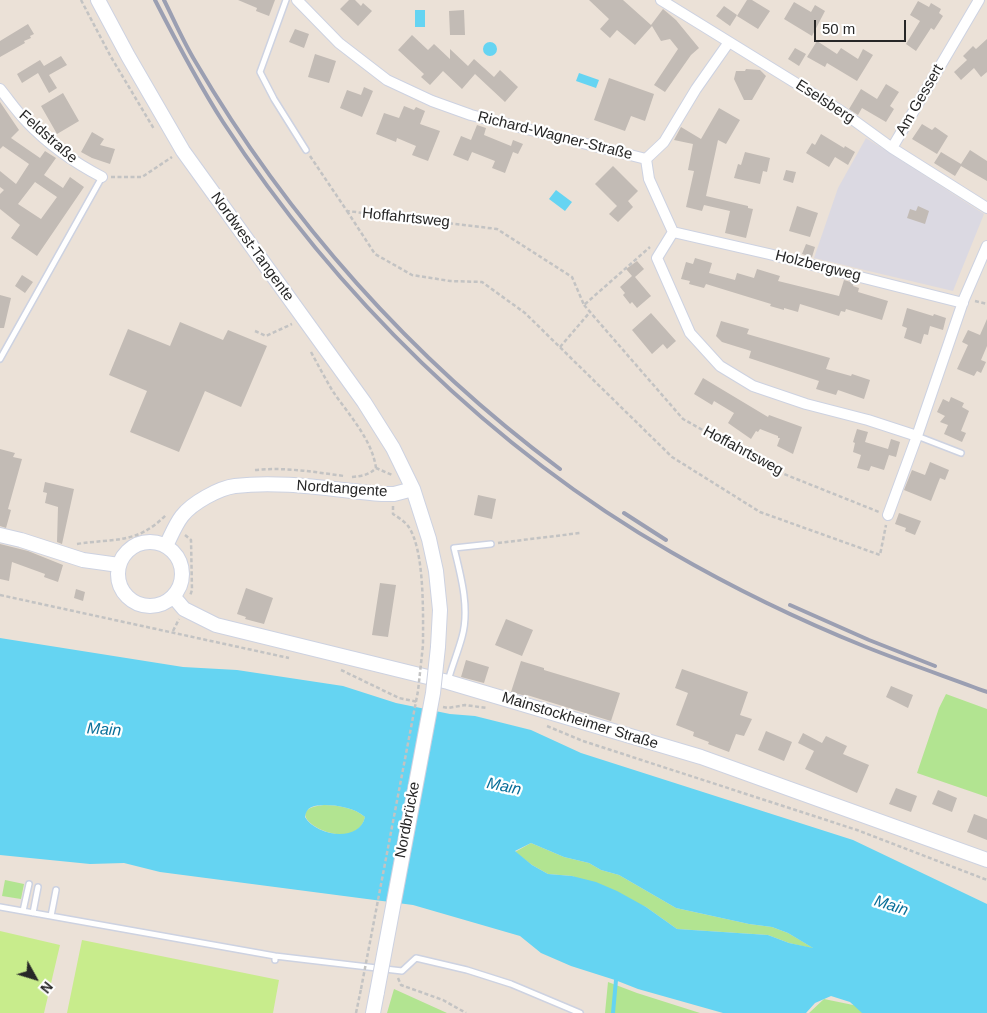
<!DOCTYPE html>
<html>
<head>
<meta charset="utf-8">
<style>
  body { margin:0 }
  #map { position:relative; width:987px; height:1013px; overflow:hidden; background:#ebe1d7; font-family:Helvetica,sans-serif }
  canvas { display:block }
  .north { position:absolute; left:10px; top:953px; width:50px; height:50px; -webkit-text-stroke:4px #fff; paint-order:stroke; rotate:129deg; font-size:14px; font-weight:700; line-height:20px; text-align:center; color:#272727 }
  .north::after { content:''; display:block; margin:auto; width:18px; height:22px; background:#272727; clip-path:polygon(50% 0,100% 100%,50% 72%,0 100%) }
  .scale { position:absolute; left:814px; top:20px; width:92px; height:22px; box-sizing:border-box; border:2px solid #272727; border-top:0; padding-left:6px; font-size:15px; line-height:18px; white-space:nowrap; color:#272727; -webkit-text-stroke:4px #fff; paint-order:stroke }
</style>
</head>
<body>
<div id="map">
<canvas width="987" height="1013"></canvas>
<div class="north">N</div>
<div class="scale">50 m</div>
</div>
<script>
const c = document.querySelector('canvas').getContext('2d');
c.lineJoin = 'round';
function fill(path, color) {
  c.fillStyle = color;
  c.fill(path, 'evenodd');
}
function stroke(path, color, width, dash) {
  c.strokeStyle = color;
  c.lineWidth = width;
  c.lineCap = dash ? 'butt' : 'round';
  c.setLineDash(dash || []);
  c.stroke(path);
}
function drawText(font, color, halo, rows, align = 'center') {
  c.font = font + ' Helvetica,sans-serif';
  c.lineWidth = 4.5;
  c.setLineDash([]);
  c.textBaseline = 'middle';
  c.strokeStyle = halo;
  c.fillStyle = color;
  for (const [text, x, y, turn = 0] of rows) {
    c.save();
    c.translate(x, y);
    c.rotate((+turn || 0) * Math.PI / 180);
    c.textAlign = isNaN(turn) ? turn : align;
    if (halo) c.strokeText(text, 0, 0);
    c.fillText(text, 0, 0);
    c.restore();
  }
}
fill(new Path2D(`
  M866 138 984 214 953 291 814 258 838 188Z`), '#dbd9e2');
fill(new Path2D(`
  M946 694 987 709V797L917 773 939 708Z
  M324 805C338 805 355 808 365 817 355 860 268 810 324 805Z
  M531 843 564 857 589 863 601 870 619 875 676 908 749 924 772 927 788 933 815 949 789 943 768 935 677 929 646 907 572 876 548 874 532 865 515 852Z
  M5 880 24 884 21 899 2 896Z
  M608 982 637 993 700 1013H605Z
  M394 989 447 1013H387Z
  M824 999 892 1013H809Z`), '#b2e491');
fill(new Path2D(`
  M0 931 60 945 44 1013H0Z
  M82 940 279 980 273 1013H67Z`), '#c8ec8c');
fill(new Path2D(`
  M415 10H425V27H415Z
  M483 49a7 7 0 1 1 14 0a7 7 0 1 1-14 0Z
  M579 73 599 80 596 88 576 81Z
  M556 190 572 202 565 211 549 199Z
  M0 638 183 667 237 670 343 686 396 703 450 714 475 716 531 730 581 753 853 840 987 904V1013H862L850 1002 831 996 815 1003 806 1013H723L638 989 615 980 571 966 541 953 520 936 413 905 160 872 124 863 90 864 0 855ZM324 805C338 805 355 808 365 817 359 843 316 836 305 817 307 805 315 806 324 805ZM531 843 564 857 589 863 601 870 619 875 676 908 749 924 772 927 788 933 813 948 789 943 768 935 677 929 646 907 617 891 596 882 572 876 548 874 532 865 515 851Z`), '#65d4f2');
stroke(new Path2D(`
  M613 1013 616 980`), '#65d4f2', 4);
fill(new Path2D(`
  M238 0H275L269 16 256 11 257 8Z
  M349 0H355L361 6 363 3 372 11 358 26 340 9Z
  M589 0H623L651 25 663 9 676 20 699 48 691 55 665 92 654 85 678 49 670 39 661 41 652 26 635 45 617 30 610 38 600 29 609 19Z
  M747 0H752L770 11 758 29 737 16Z
  M918 1 929 7 931 3 941 9 939 13 943 16 934 30 931 28 916 51 906 44 920 21 910 15Z
  M794 2 811 12 815 5 825 11 812 36 784 19Z
  M724 6 737 15 730 26 716 16Z
  M464 10 465 35H450L449 11Z
  M28 24 34 34 30 36 31 38 24 41 25 43 0 57V41Z
  M295 29 309 34 304 48 289 42Z
  M412 35 428 50 434 44 450 59V49L468 66 474 59 494 77 500 70 518 87 505 102 475 74 462 89 443 71 430 85 421 77 424 74 398 50Z
  M987 39V72L981 77 974 68 961 80 954 72 967 60 963 56 973 46 976 49Z
  M817 41 837 54 841 48 858 59 863 49 873 55 857 81 827 63 825 67 807 57Z
  M795 48 806 54 799 66 788 59Z
  M315 54 336 61 329 83 308 77Z
  M61 56 67 65 49 75 57 88 49 93 38 73 22 83 17 74 40 60 44 66Z
  M746 69 760 70 766 76 752 100H744L734 79 736 71H745Z
  M609 78 654 94 645 121 631 116 625 131 594 120Z
  M886 84 899 92 890 106 894 109 886 122 862 108 858 115 849 109 861 89 877 99Z
  M364 87 373 91 362 117 340 108 347 90 361 95Z
  M63 93 79 121 57 134 41 106Z
  M0 102 19 130 11 138 40 158 45 151 56 158 44 175 63 188 70 177 84 187 37 256 11 238 20 225 0 209V194L4 190 0 187V171L16 184 29 164 3 146 0 149ZM35 182 57 197 41 219 18 204Z
  M404 106 414 110 416 107 425 111 420 124 440 131 428 161 412 155 416 146 397 138 396 142 376 134 384 113 399 118Z
  M719 108 740 120 726 144 718 140 706 196 748 206V208L753 209 746 238 725 233 730 211 704 205 702 211 686 207 694 171 688 170 693 144 674 140 681 127 701 139Z
  M922 124 932 130 935 127 948 136 937 154 912 139Z
  M477 125 486 128 484 135 511 146 513 140 523 144 518 154 513 152 505 173 492 168 495 161 472 152 468 161 453 155 461 136 471 140Z
  M92 132 104 139 100 145 115 149 110 164 92 158 81 152Z
  M821 134 844 148 845 146 855 152 848 165 835 157 829 167 806 153 812 143 815 145Z
  M970 150 987 161V181L961 166 955 176 934 163 941 152 961 164Z
  M745 152 770 158 767 172 763 171 760 184 734 178 738 164 741 165Z
  M613 166 638 191 628 201 633 207 618 222 609 214 617 206 595 184Z
  M786 170 796 172 793 183 783 180Z
  M797 206 818 213 810 237 789 231Z
  M918 206 929 211 925 224 907 218 910 209 916 211Z
  M806 244 815 247 812 257 802 254Z
  M695 258 712 263 709 273 735 280 737 273 754 278 757 269 780 276 778 281 839 296 844 280 854 283 853 286 859 288 858 292 888 301 882 320 846 309 845 312 841 311 839 316 800 304 798 312 784 308V310L770 306 771 304 706 284 704 288 689 284 690 281 681 279 686 262 693 264Z
  M637 261 644 269 635 277 651 296 637 308 632 302 630 304 623 295 625 293 620 287 632 276 626 269Z
  M22 275 33 282 25 293 15 286Z
  M0 295 11 298 4 328H0Z
  M907 308 933 316 934 314 946 318 943 330 930 326 928 335 924 334 921 344 904 338 907 328 902 326Z
  M651 313 676 341 667 349 663 344 652 354 632 330Z
  M987 319V346L981 360 986 362 981 373 977 371 974 376 957 369 968 345 962 342 968 330 980 335Z
  M721 321 749 329 747 334 830 358 826 369 851 376 852 374 870 380 864 399 838 390 836 395 816 389 819 381 749 358 751 351 722 342 716 336Z
  M180 322 223 340 228 330 267 346 241 407 205 391 179 452 130 432 147 391 109 375 128 329 170 346Z
  M703 378 768 417 769 415 802 427 793 454 777 446 780 438H778V436L760 429 758 432 756 431 751 439 728 423 734 413 714 401 712 405 694 394Z
  M951 397 964 403 962 407 969 411 961 431 966 433 962 442 944 434 948 425 940 422 945 416 937 412 943 399 949 402Z
  M857 429 868 432 865 442 888 449 891 439 900 442 896 457 889 455 884 470 871 466 869 471 857 468 861 455 853 452 855 443 853 442Z
  M0 449 15 453 13 457 22 459 8 509 11 510 6 528 0 526Z
  M930 462 949 470 945 480 940 478 931 501 904 490 912 470 925 475Z
  M45 482 74 489 62 544 57 542 58 507 45 503 47 493 43 492Z
  M478 495 496 499 492 519 474 515Z
  M899 513 921 521 915 535 905 531 906 528 895 524Z
  M0 544 28 551 63 565 58 582 44 577 45 574 12 562 9 581 0 579Z
  M380 583 396 585 388 637 372 635Z
  M246 588 273 598 264 624 245 619 246 617 237 614Z
  M76 589 85 592 83 601 74 598Z
  M506 619 533 630 522 656 495 645Z
  M466 660 489 667 484 683 461 677Z
  M521 661 544 668V670L620 693 611 721 527 695 526 696 511 692Z
  M682 669 748 692 740 715 752 719 744 736 736 734 729 752 708 744 709 742 693 736 694 732 676 725 688 693 675 688Z
  M891 686 913 695 908 708 886 697Z
  M766 731 792 742 784 761 758 750Z
  M803 733 822 743 826 736 847 746 843 754 869 765 857 793 805 769 814 751 798 743Z
  M896 788 917 796 911 812 889 804Z
  M938 790 957 798 952 812 932 804Z
  M974 814 987 819V840L967 832Z`), '#c2bbb5');
const lane = new Path2D(`
  M286 0 260 72 274 99 306 150
  M0 359 102 177
  M917 436 961 453
  M448 681C452 666 458 652 462 637 470 609 461 576 454 548L491 544
  M0 907 275 956V960
  M23 911 29 884
  M33 913 38 887
  M51 916 56 890
  M275 956 402 971 416 958 467 970 511 984 580 1013`);
const street = new Path2D(`
  M297 0 339 43 387 80 432 101 471 115 646 159 649 179 673 232
  M661 0 841 111 892 148 987 208
  M0 89C9 100 17 112 27 122 48 144 75 163 102 177
  M892 148 979 0
  M646 159 664 142 696 89 729 42
  M673 232 657 258 690 333 720 366 753 386 806 404 868 420 917 436 964 299 987 246
  M673 232 769 254 963 303
  M888 515 917 436`);
const secondary = new Path2D(`
  M98 0 128 56 183 151 364 402 393 448 413 489 429 539 436 571 440 610 438 647
  M0 535 21 540 83 560 119 565
  M118 574a32 32 0 1 1 64 0a32 32 0 1 1-64 0Z
  M166 546C171 536 175 525 182 516 192 503 219 488 235 486 283 480 334 490 382 494H394L413 489
  M173 596 184 609 216 625 448 682 701 757 987 860
  M373 1013 377 992`);
stroke(lane, '#cdd2e1', 8);
stroke(street, '#cdd2e1', 12);
stroke(secondary, '#cdd2e1', 16);
stroke(new Path2D(`
  M81 0 111 57 154 129
  M310 156 347 211 497 229 572 277 584 305 650 247
  M111 177H142L172 157
  M347 211 375 254 412 275 450 281 482 282 525 313 672 457 760 512 880 555 886 525
  M975 301 987 304
  M584 305 683 419 774 470 879 512
  M255 331 266 336 292 324
  M560 347 590 312
  M311 352C318 365 325 378 332 390 348 414 372 439 376 468
  M255 470C286 467 314 472 344 476
  M352 477C362 476 369 475 376 468L392 475
  M393 506V514C398 517 404 521 408 526 425 549 423 616 423 645
  M185 535 191 540 192 590 190 596
  M498 543 580 533
  M77 544C114 538 136 545 166 515
  M0 595 289 658
  M173 631 179 619
  M341 670 399 698 418 702
  M443 707 448 708 465 705 487 708
  M547 726 583 741 857 830 987 880
  M398 978 401 985 443 1000 466 1013
  M356 1013 361 989`), '#c3c3c3', 2.5, [4, 2.5]);
stroke(lane, '#fff', 5);
stroke(street, '#fff', 10);
stroke(secondary, '#fff', 14);
stroke(new Path2D(`
  M155 0C176 41 198 83 223 122 335 294 492 449 671 552 733 588 799 620 866 647 906 663 947 677 987 692
  M164 0C174 20 183 41 195 61 288 220 412 359 560 469
  M624 513 666 540
  M790 605 869 640 935 666`), '#9b9fb2', 4);
const secondaryBridge = new Path2D(`
  M377 992 433 693 438 647`);
stroke(secondaryBridge, '#cdd2e1', 16, []);
stroke(new Path2D(`
  M361 989 418 691 423 645`), '#c3c3c3', 2.5, [4, 2.5]);
stroke(secondaryBridge, '#fff', 14);
drawText('15px', '#272727', '#fff', [
  ["Am Gessert",920,100,-60],
  ["Eselsberg",825,102,33],
  ["Richard-Wagner-Straße",555,136,14],
  ["Feldstraße",48,137,41],
  ["Hoffahrtsweg",406,218,6],
  ["Nordwest-Tangente",252,247,54],
  ["Holzbergweg",818,266,14],
  ["Hoffahrtsweg",743,451,28],
  ["Nordtangente",342,489,4],
  ["Mainstockheimer Straße",580,721,17],
  ["Nordbrücke",408,820,-79]
]);
drawText('italic 16px', '#096f99', '#fff', [
  ["Main",104,730,4],
  ["Main",504,787,12],
  ["Main",891,906,18]
]);
</script>
</body>
</html>
